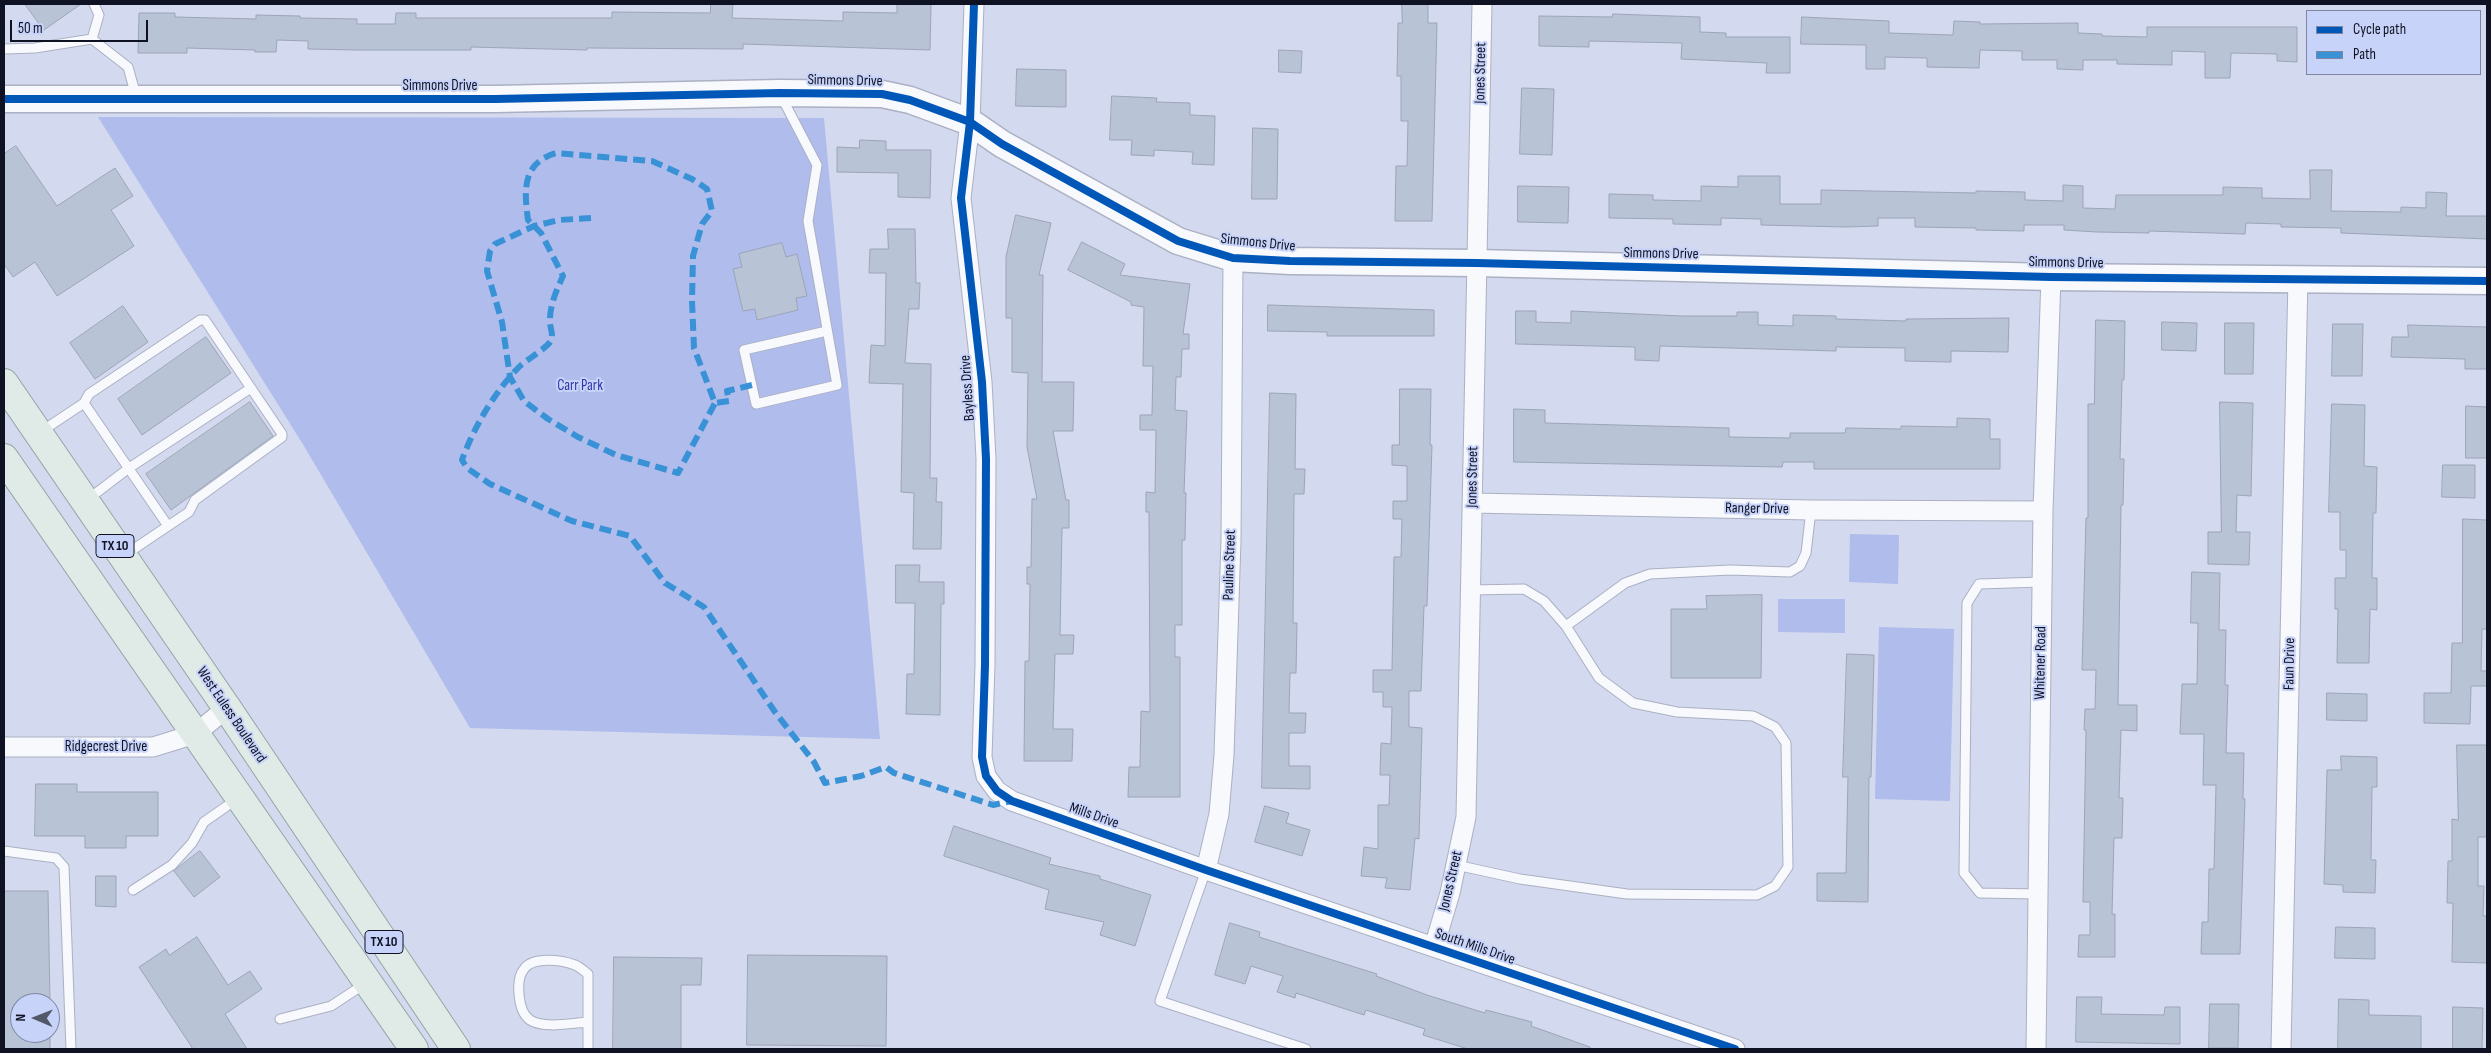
<!DOCTYPE html>
<html>
<head>
<meta charset="utf-8">
<style>
  body { margin:0 }
  #map { position:relative; width:2491px; height:1053px; overflow:hidden; background:#d3d9ee; font-family:"Sofia Sans Condensed",sans-serif }
  canvas { display:block }
  .frame { position:absolute; inset:0; border:5px solid #0e1222; pointer-events:none }
  .legend { position:absolute; left:2306px; top:10px; width:175px; height:65px; box-sizing:border-box; background:#c8d3f9; border:1px solid #7e86a3; margin:0; padding:6px 9px; list-style:none; font-size:15px; color:#0e1222 }
  .legend li { display:flex; align-items:center; gap:10px; height:25px }
  .legend b { width:25px; border:1px solid #7e86a3 }
  .north { position:absolute; left:10px; top:993px; width:50px; height:50px; box-sizing:border-box; background:#c8d3f9; border:1px solid #7e86a3; border-radius:50%; rotate:271deg; font-size:14px; font-weight:700; line-height:20px; text-align:center; color:#0e1222 }
  .north::after { content:''; display:block; margin:auto; width:18px; height:22px; background:#535869; clip-path:polygon(50% 0,100% 100%,50% 72%,0 100%) }
  .scale { position:absolute; left:10px; top:20px; width:138px; height:22px; box-sizing:border-box; border:2px solid #0e1222; border-top:0; padding-left:6px; font-size:15px; line-height:18px; white-space:nowrap; color:#0e1222; -webkit-text-stroke:4px #c8d3f9; paint-order:stroke }
</style>
</head>
<body>
<div id="map">
<canvas width="2491" height="1053"></canvas>
<div class="frame"></div>
<ul class="legend">
<li><b style="height:6px;background:#0057b8"></b>Cycle path</li>
<li><b style="height:6px;background:#3892d5"></b>Path</li>
</ul>
<div class="north">N</div>
<div class="scale">50 m</div>
</div>
<script>
const c = document.querySelector('canvas').getContext('2d');
c.lineJoin = 'round';
function fill(path, color) {
  c.fillStyle = color;
  c.fill(path, 'evenodd');
}
function stroke(path, color, width, dash) {
  c.strokeStyle = color;
  c.lineWidth = width;
  c.lineCap = dash ? 'butt' : 'round';
  c.setLineDash(dash || []);
  c.stroke(path);
}
function drawText(font, color, halo, rows, align = 'center') {
  c.font = font + ' "Sofia Sans Condensed",sans-serif';
  c.lineWidth = 4;
  c.setLineDash([]);
  c.textBaseline = 'middle';
  c.strokeStyle = halo;
  c.fillStyle = color;
  for (const [text, x, y, turn = 0] of rows) {
    c.save();
    c.translate(x, y);
    c.rotate((+turn || 0) * Math.PI / 180);
    c.textAlign = isNaN(turn) ? turn : align;
    if (halo) c.strokeText(text, 0, 0);
    c.fillText(text, 0, 0);
    c.restore();
  }
}
fill(new Path2D(`
  M98 117 824 118 880 739 470 728 304 446Z
  M1850 534 1899 535 1898 584 1849 582Z
  M1778 599H1845V633L1778 632Z
  M1879 627 1954 629 1950 801 1875 799Z`), '#afbcec');
const building = new Path2D(`
  M25 4H81L44 30Z
  M711 4H733L732 18 843 21V12L897 13V4H931L930 50 743 44V49L587 48V50L471 47V50H356L308 49V41L277 40 276 52H255V50L187 48V53H138L139 13H175V17L256 19V15L300 16V18L357 19V24H395L396 13H416V18H612V12L710 13Z
  M1402 4H1428V23H1437L1432 221H1395L1396 166H1407L1408 121H1401V76H1397L1398 23H1402Z
  M1613 14 1700 17V32L1726 33V37H1790V73H1766L1767 63 1681 59 1682 43 1589 41V47L1539 46V16L1612 17Z
  M1802 17 1889 21V33L1953 35 1954 21 1980 22V24L2078 23V33L2102 34V36L2147 37V27H2297V62L2277 61V54L2231 53 2230 78H2205V52L2172 51V65L2117 64V60H2083V70L2057 69V60H2022V51L1980 50 1979 68 1927 67V58L1885 57V69H1866V45L1801 44Z
  M1279 50 1302 51 1301 73 1279 72Z
  M1017 69 1066 70V107L1016 106Z
  M1522 88 1554 89 1552 155 1520 154Z
  M1112 96 1157 98 1156 102 1190 103V115L1215 116 1214 165 1192 164 1193 152 1154 150V156L1131 155 1132 140H1110Z
  M1253 128 1278 129 1277 199H1252Z
  M860 140 886 141V150H931L930 198 898 197V173L837 172V147L859 148Z
  M16 146 57 206 115 168 133 196 111 210 134 246 57 296 35 262 13 277 4 264V154Z
  M2310 170H2332L2331 211 2401 212V207L2426 208V192L2447 193 2446 216H2487V239L2341 233V228L2281 227V224L2246 223 2245 234 2149 231V233L2097 232 2064 230V225H2024V231L1976 230V228L1915 227V218H1878V226L1846 227 1761 225V219L1721 218V225L1673 224V219L1609 218V194L1653 195V200L1701 201V186L1738 187V176H1780V204H1821V190L1976 193V191L2025 192V200L2063 201V185L2083 186V208L2115 209 2116 195H2223V187L2262 188V198L2310 199Z
  M1518 186 1569 187 1568 223 1518 222Z
  M1016 215 1051 223 1039 275H1043L1042 382H1074L1073 431H1053L1066 500H1069V528H1062L1060 635H1074L1073 654H1055L1053 729H1073L1072 761H1024L1025 661H1029L1030 584H1027V567H1031L1032 499H1037L1027 447 1028 373 1012 372V318H1006V257Z
  M888 229H915L916 283H920L919 309H909L905 363 931 364 930 478H937L936 502H942L941 549H913L914 493 901 492 903 384 869 383 871 345 885 346 886 273H869L870 249H888Z
  M1082 242 1125 264 1120 275 1190 284 1183 334H1189V349H1182L1181 377H1176L1175 410 1187 411 1184 493H1186L1185 540H1182V625H1175V657H1180V797H1128L1129 767H1140L1141 711 1150 712 1149 512H1146V492L1155 493 1156 430H1140V415H1152L1153 366H1143L1144 307 1131 305V302L1068 270Z
  M782 243 786 257 797 254 807 296 796 298 798 310 757 320 755 309 743 311 733 269 742 267 739 254Z
  M1268 305 1434 310V336H1327V332L1268 331Z
  M123 306 148 342 95 379 70 343Z
  M1516 311H1536V322L1571 323V311L1682 316H1737V312H1758V325L1793 326V315L1836 316V319L1906 321V319L2009 318 2008 352 1951 351V362L1905 361V348L1836 347V351L1660 346 1659 361 1635 360V347L1516 344Z
  M2096 320 2125 321 2124 380H2122L2120 459H2124L2123 505H2121L2118 705H2137V731L2121 730 2119 798H2123L2122 838H2114L2112 914H2115V957H2078L2079 935H2090V902H2083L2086 730H2084L2085 709H2095L2096 670H2082L2086 518H2088V404H2094Z
  M2162 322 2197 323 2196 351 2162 350Z
  M2225 323H2254L2253 374H2225Z
  M2333 324H2363L2362 376H2332Z
  M2408 325 2487 327V369H2465V359L2391 357 2392 337H2408Z
  M206 337 231 373 142 435 118 399Z
  M1400 389H1431L1430 445H1432L1427 606H1424L1421 691H1409V727L1422 728 1419 839 1415 838 1410 890 1385 888 1387 878 1361 876 1364 847 1378 849V805H1389L1390 775H1380L1381 743 1391 744 1392 707H1383V692H1373V670H1392L1394 557H1401L1402 519H1393V501H1407V466L1392 465V445H1399Z
  M1270 393 1296 394 1295 469H1305L1304 494H1294L1293 623H1297L1296 673H1290L1289 713H1306L1305 733H1289V766H1310V789L1262 788Z
  M250 402 273 436 171 510 146 474Z
  M2220 402 2253 403 2251 496 2237 495 2236 532H2250L2249 565 2208 564V532H2221Z
  M2332 404 2365 405 2364 466 2377 467 2376 513H2373L2372 578H2377V610L2370 609 2369 663H2337L2338 609H2335V578H2346V550H2340V512H2329Z
  M2466 406 2487 407V458H2466Z
  M1514 409 1545 410V423L1729 428V437L1790 438V433H1845L1846 428 1901 429V426L1957 427V418L1990 419V439H2000V469H1814V462H1783L1782 467 1514 462Z
  M2443 465H2475V498L2442 497Z
  M2463 519 2487 520V629H2482L2481 671H2487V686H2471L2470 724 2424 723V693H2451L2452 643H2462Z
  M896 565H920L919 582H944V604H941L940 715 906 714 907 674H914L915 603H896Z
  M2192 572 2220 573 2219 630H2226L2225 685H2228L2226 753H2244L2243 799H2245L2240 954H2201L2202 922H2208L2209 869H2214L2216 785H2203L2204 734H2180L2182 684H2197L2198 623H2191Z
  M1762 595 1761 678H1671V609H1707L1706 596Z
  M1847 654 1874 655 1871 777H1869L1868 902 1817 901V873H1846L1848 777H1843Z
  M2327 693 2367 694V721L2327 720Z
  M2457 745H2487V837H2478V886H2484L2483 916H2487V963L2452 962 2453 903H2447L2448 861H2452V819L2458 820Z
  M2341 756 2377 757V787H2372L2371 860H2376L2375 893 2343 892V885L2324 884 2327 770H2341Z
  M36 784H77V792H158V836H126V848H85V836H35Z
  M1265 806 1289 813 1286 823 1310 830 1302 856 1255 842Z
  M954 826 1051 858 1049 864 1100 876V879L1151 895 1135 946 1100 935 1104 922 1045 909 1049 890 944 856Z
  M200 851 220 877 194 897 174 871Z
  M96 876H116V907L96 906Z
  M4 891H48L50 1003H20V1033H50V1049H4Z
  M1230 923 1260 932 1259 937 1377 974 1376 976 1427 995 1485 1013 1486 1010 1532 1022 1531 1026 1590 1047V1049H1468L1423 1035 1425 1029 1366 1010 1364 1015 1296 993 1295 998 1277 992 1283 976 1251 966 1245 984 1215 975Z
  M2336 927 2375 928V959L2335 958Z
  M197 937 228 985 250 971 262 989 225 1014 247 1049H193L139 967 166 949 169 955Z
  M748 955 887 956 886 1046 747 1045Z
  M614 957 702 958 701 985H681V1049H613Z
  M2077 997H2102L2101 1014 2164 1015 2165 1007H2180V1044L2076 1042Z
  M2339 999 2369 1000V1015L2421 1016V1049H2338Z
  M2210 1004H2239L2238 1048H2209Z
  M2453 1007 2483 1008 2482 1049H2453Z`);
fill(building, '#b8c3d6');
stroke(building, '#9ca5b6', 1);
const lane = new Path2D(`
  M92 39 99 15 94 4
  M4 49 35 48 92 39 128 67 136 96
  M781 96 817 165 808 221 837 385 756 404 744 350 827 331
  M84 403 89 394 200 320H205L282 434V437L195 500 189 512 168 526
  M42 431 84 403 168 526 125 555
  M87 500 129 468 251 388
  M1566 626 1625 583 1650 574 1730 570 1790 572 1800 566 1806 553 1811 510
  M4 851 56 858 64 867 71 1049
  M1456 865 1520 879 1627 894 1757 895 1775 886 1788 867 1786 743 1775 727 1753 716 1677 712 1633 703 1599 678 1566 626 1544 601 1524 589 1471 590
  M1206 870 1160 1001 1306 1049
  M133 890 172 865 192 843 204 822 237 799
  M2038 894 1980 893 1964 873 1967 603 1979 584 2042 582
  M280 1019 331 1006 366 983
  M588 1022C572 1023 544 1029 530 1020 518 1012 515 980 524 969 533 956 562 960 575 965 580 967 584 971 588 974V1049`);
const street = new Path2D(`
  M974 4 970 122 961 198 982 382 986 459 985 665 982 757 986 776 997 791 1012 801 1206 870 1735 1049
  M1472 503 1811 510 2043 511
  M4 747H153L195 734 227 708
  M1206 870 1219 814 1224 755 1231 540 1233 258
  M1434 947 1450 893 1466 817 1482 4
  M2036 1049 2043 511 2051 277
  M2281 1049 2298 278`);
const secondary = new Path2D(`
  M4 99H495L780 93 882 94 910 100 970 122 1002 144 1178 241 1233 258 1290 261 1476 263 2051 277 2487 281`);
const primary = new Path2D(`
  M4 383 227 708 456 1049
  M4 458 414 1049`);
stroke(lane, '#abb0c3', 11);
stroke(street, '#abb0c3', 21);
stroke(secondary, '#abb0c3', 29);
stroke(primary, '#92a5a5', 30);
stroke(lane, '#f8f9fc', 9);
stroke(street, '#f8f9fc', 19);
stroke(secondary, '#f8f9fc', 26);
stroke(primary, '#e0eae7', 28);
stroke(new Path2D(`
  M591 218 559 220 534 226 495 244 490 251 487 271 502 322 510 377 524 401 548 419 578 437 616 455 678 473 715 403
  M752 385 727 391 729 401 715 403 694 348 692 301 693 256 702 224 712 211 707 189 692 179 652 161 556 153C522 163 524 190 528 220L541 233 563 276C556 291 549 307 550 324 551 330 554 337 550 342 546 348 527 360 520 366 495 391 474 427 462 460L467 468 490 484 572 521 630 536 665 583 704 607 775 712 814 762 825 783 861 776 886 767 894 773 993 805 1012 801`), '#3892d5', 6, [12, 6]);
stroke(new Path2D(`
  M974 4 970 122 961 198 982 382 986 459 985 665 982 757 986 776 997 791 1012 801 1206 870 1735 1049
  M4 99H495L780 93 882 94 910 100 970 122 1002 144 1178 241 1233 258 1290 261 1476 263 2051 277 2487 281`), '#0057b8', 8);
for (const [x, y, w] of [
  [115,546,38],
  [384,942,38]
]) {
  const box = new Path2D();
  box.roundRect(x - w / 2, y - 11.5, w, 23, 4);
  c.fillStyle = '#c8d3f9';
  c.fill(box);
  stroke(box, '#0e1222', 1);
}
drawText('bold 14px', '#0e1222', null, [
  ["TX 10",115,546],
  ["TX 10",384,942]
]);
drawText('15px', '#0e1222', '#c8d3f9', [
  ["Jones Street",1481,73,-89],
  ["Simmons Drive",845,81,1],
  ["Simmons Drive",440,86],
  ["Simmons Drive",1258,243,6],
  ["Simmons Drive",1661,254,1],
  ["Simmons Drive",2066,263,1],
  ["Bayless Drive",968,388,-94],
  ["Jones Street",1473,477,-89],
  ["Ranger Drive",1757,509,1],
  ["Pauline Street",1230,565,-88],
  ["Whitener Road",2041,663,-89],
  ["Faun Drive",2290,664,-89],
  ["West Euless Boulevard",231,715,56],
  ["Ridgecrest Drive",106,747],
  ["Mills Drive",1094,816,19],
  ["Jones Street",1451,881,-77],
  ["South Mills Drive",1475,947,19]
]);
drawText('15px', '#2e37a7', '#c8d3f9', [
  ["Carr Park",580,386]
]);
</script>
</body>
</html>
